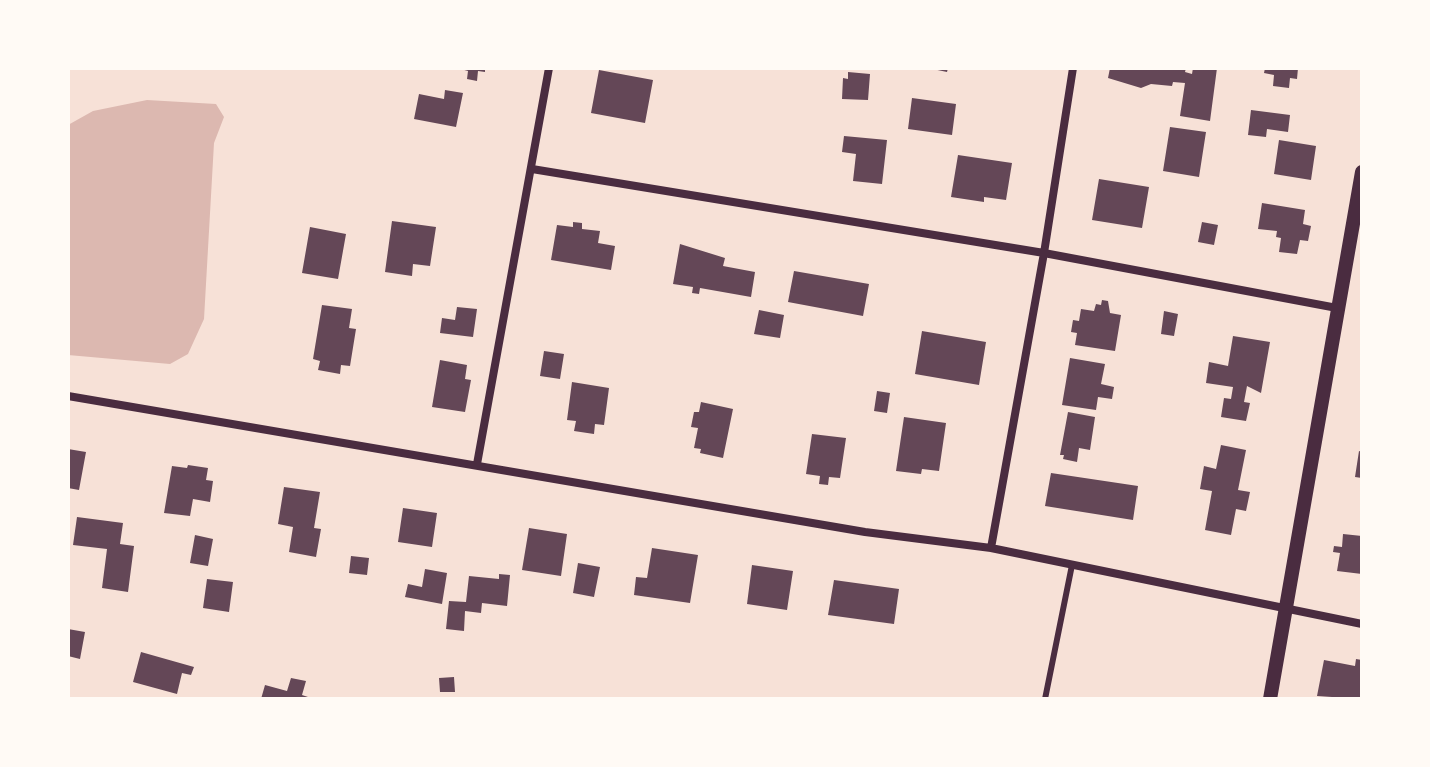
<!DOCTYPE html>
<html>
<head>
<meta charset="utf-8">
<style>
  body { margin:0 }
  #map { position:relative; width:1430px; height:767px; overflow:hidden; background:#f7e1d7; font-family:"Nunito Sans",sans-serif }
  canvas { display:block }
  .frame { position:absolute; inset:0; border:70px solid #fffaf5; pointer-events:none }
</style>
</head>
<body>
<div id="map">
<canvas width="1430" height="767"></canvas>
<div class="frame"></div>
</div>
<script>
const c = document.querySelector('canvas').getContext('2d');
c.lineJoin = 'round';
function fill(path, color) {
  c.fillStyle = color;
  c.fill(path, 'evenodd');
}
function stroke(path, color, width, dash) {
  c.strokeStyle = color;
  c.lineWidth = width;
  c.lineCap = dash ? 'butt' : 'round';
  c.setLineDash(dash || []);
  c.stroke(path);
}
fill(new Path2D(`
  M147 100 216 104 224 117 214 143 204 319 188 354 170 364 68 355V125L93 111Z`), '#dcb8b0');
fill(new Path2D(`
  M457 68H485V72L478 71 477 81 467 79 468 71Z
  M928 68H948L947 72Z
  M1110 68H1186L1185 72 1192 74 1193 68H1217L1210 121 1180 116 1185 83 1173 82 1172 86 1151 84 1141 88 1108 78Z
  M1265 68H1298L1297 79 1290 78 1289 88 1273 86 1274 75 1264 73Z
  M599 70 653 80 645 123 591 113Z
  M848 72 870 74 868 100 842 99 843 78 848 79Z
  M445 90 463 93 456 127 414 119 419 94 444 99Z
  M912 98 956 104 952 135 908 129Z
  M1251 110 1290 115 1288 132 1267 129 1266 137 1248 135Z
  M1170 127 1206 132 1199 177 1163 171Z
  M844 136 887 140 882 184 853 181 856 154 842 152Z
  M1279 140 1316 146 1311 180 1274 174Z
  M958 155 1012 163 1006 200 984 197V202L951 197Z
  M1099 179 1149 187 1142 228 1092 220Z
  M1262 203 1305 210 1303 224 1311 226 1308 241 1300 240 1297 254 1279 252 1281 238 1276 237 1277 231 1258 229Z
  M392 221 436 227 430 266 413 264 412 276 385 272Z
  M573 222 582 223V229L600 231 598 243 615 246 611 270 551 260 557 225 573 227Z
  M1202 222 1218 225 1214 245 1198 242Z
  M310 227 346 234 338 279 302 273Z
  M680 244 725 258 723 266 755 272 751 297 700 288 699 294 692 293 693 287 673 284Z
  M794 271 869 284 863 316 788 302Z
  M1102 300 1108 301 1110 313 1121 315 1115 351 1075 345 1077 333 1071 332 1073 320 1079 321 1081 309 1094 311 1096 304 1101 305Z
  M322 305 352 309 349 328 356 329 350 366 341 365 340 374 318 370 320 361 313 359Z
  M457 307 477 309 473 337 440 333 442 318 455 320Z
  M759 310 784 315 780 338 754 334Z
  M1164 311 1178 314 1174 336 1161 334Z
  M922 331 986 342 979 385 915 374Z
  M1233 336 1270 342 1261 393 1247 386 1244 402 1250 403 1246 421 1221 417 1224 398 1231 399 1233 387 1206 383 1209 362 1228 366Z
  M544 351 564 354 560 379 540 376Z
  M1070 358 1105 364 1101 384 1114 387 1112 399 1098 397 1096 410 1062 405Z
  M440 360 467 365 465 379 471 380 465 412 432 407Z
  M572 382 609 388 604 425 595 424 594 434 574 431 576 421 567 420Z
  M877 391 890 393 887 413 874 411Z
  M701 402 733 409 723 458 700 453 701 449 694 448 698 428 691 427 694 412H699Z
  M1068 412 1095 417 1090 450 1079 448 1077 462 1063 459 1064 455H1060Z
  M904 417 946 423 939 471 922 469 921 474 896 471Z
  M812 434 846 438 840 478 829 477 828 485 819 484 820 476 806 474Z
  M1221 445 1246 450 1238 490 1250 492 1246 511 1236 509 1231 535 1205 530 1212 491 1200 489 1204 466 1216 469Z
  M68 449 86 452 79 490 68 488Z
  M1359 451 1362 452V478L1355 477Z
  M188 465 208 468 206 480 213 481 210 502 193 499 190 516 164 513 172 466 187 468Z
  M1051 473 1138 486 1133 520 1045 506Z
  M284 487 320 492 314 528 321 529 316 557 289 552 293 527 278 524Z
  M403 508 437 513 432 547 398 542Z
  M77 517 123 523 120 544 134 546 128 592 102 588 107 549 73 545Z
  M529 528 567 534 561 576 522 570Z
  M1343 534 1362 536V574L1337 571 1340 553 1333 552 1334 546 1342 547Z
  M195 535 213 539 208 566 190 563Z
  M652 548 698 555 690 603 634 595 636 577 647 578Z
  M351 556 369 558 367 575 349 573Z
  M578 563 600 567 594 597 573 593Z
  M752 565 793 571 787 610 747 604Z
  M425 569 447 573 442 604 405 597 408 584 422 587Z
  M499 574 510 575 507 606 482 603 481 613 465 611 464 631 446 629 449 601 466 602 469 576 499 579Z
  M207 579 233 582 229 612 203 608Z
  M834 580 899 589 894 624 828 615Z
  M68 629 85 632 80 659 68 656Z
  M141 652 194 667 191 675 182 673 177 694 133 682Z
  M1356 659 1362 660V699L1317 696 1324 660 1355 666Z
  M454 677 455 692H440L439 678Z
  M291 678 306 681 302 695 314 699H261L265 685 287 691Z`), '#644757');
stroke(new Path2D(`
  M1045 699 1072 565`), '#4a2c40', 6);
stroke(new Path2D(`
  M532 169 1044 253 1337 308
  M68 396 865 532 991 548 1362 624
  M477 464 549 68
  M991 548 1044 253 1073 68`), '#4a2c40', 8);
stroke(new Path2D(`
  M1270 699 1362 172`), '#4a2c40', 14);
</script>
</body>
</html>
